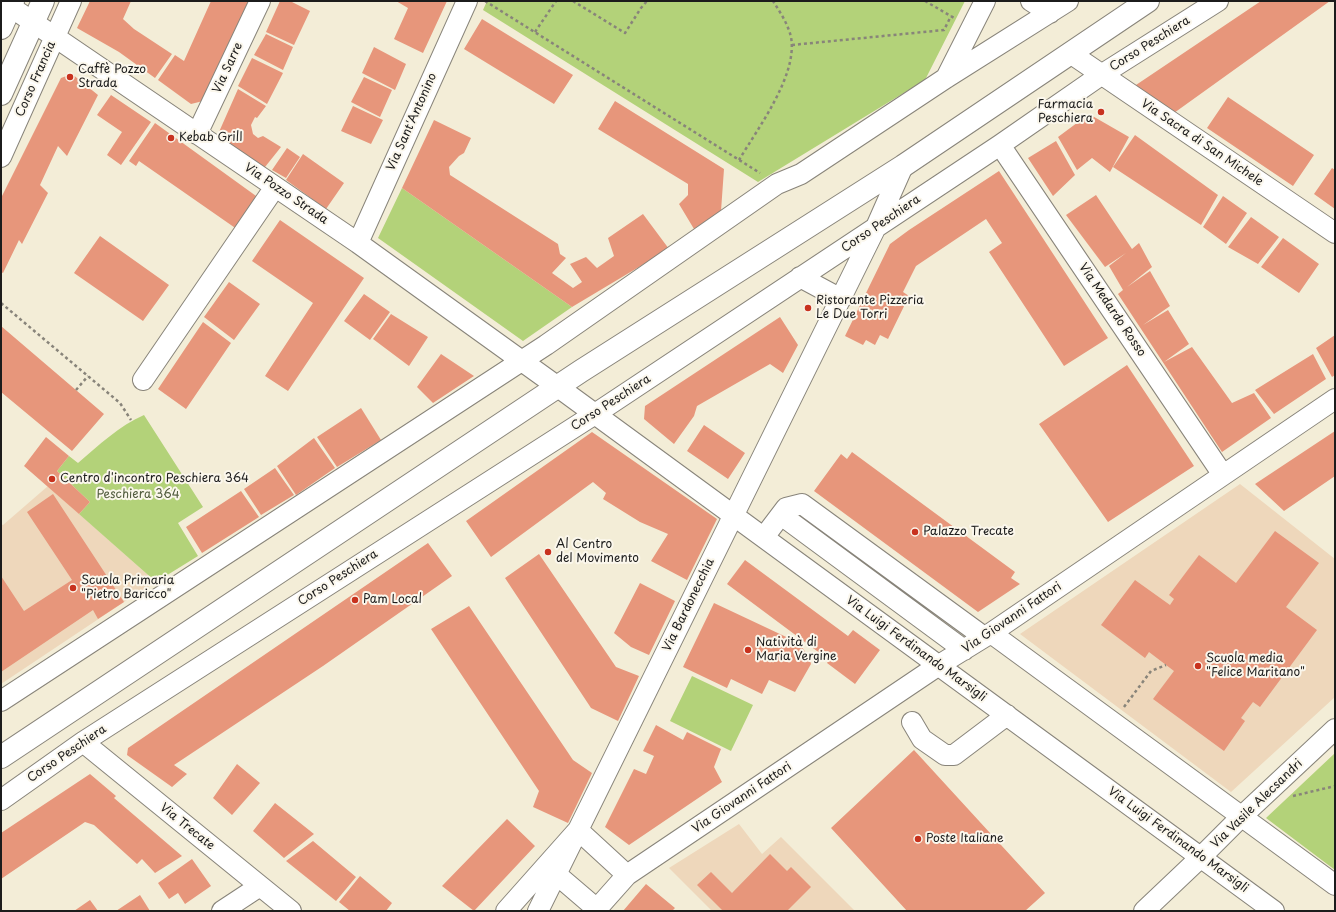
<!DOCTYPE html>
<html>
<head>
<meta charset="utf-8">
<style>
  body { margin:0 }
  #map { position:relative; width:1336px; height:912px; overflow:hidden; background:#f3edd7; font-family:"Playpen Sans",sans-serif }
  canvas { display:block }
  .frame { position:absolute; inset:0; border:2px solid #1c1c1c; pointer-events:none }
</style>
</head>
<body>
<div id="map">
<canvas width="1336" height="912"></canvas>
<div class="frame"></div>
</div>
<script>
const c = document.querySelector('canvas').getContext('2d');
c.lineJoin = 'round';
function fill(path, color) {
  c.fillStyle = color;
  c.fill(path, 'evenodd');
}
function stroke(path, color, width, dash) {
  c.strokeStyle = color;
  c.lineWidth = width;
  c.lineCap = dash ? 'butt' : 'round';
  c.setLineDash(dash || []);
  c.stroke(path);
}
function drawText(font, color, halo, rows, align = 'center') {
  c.font = font + ' "Playpen Sans",sans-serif';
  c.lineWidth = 4;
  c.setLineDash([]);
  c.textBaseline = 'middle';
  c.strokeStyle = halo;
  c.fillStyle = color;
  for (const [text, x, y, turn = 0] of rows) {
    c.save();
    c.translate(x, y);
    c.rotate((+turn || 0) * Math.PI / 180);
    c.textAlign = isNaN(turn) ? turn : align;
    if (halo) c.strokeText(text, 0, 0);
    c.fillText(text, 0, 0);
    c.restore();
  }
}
fill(new Path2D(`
  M1240 484 1335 559V697L1231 792 1020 634Z
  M48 486 156 582 124 602 1 684V524L3 525Z
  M739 824 762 854 781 837 855 911H712L669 868Z`), '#eed7bb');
fill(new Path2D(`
  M487 1H965L925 80 758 182 483 10Z
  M402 188 572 307 523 341 378 238Z
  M144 415 203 507 178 523 198 556 156 582 79 514 90 502 57 471 69 456 78 463C99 445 119 426 144 415Z
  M692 676 753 705 731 751 670 721Z
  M1335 753V870L1266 818Z`), '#b3d279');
fill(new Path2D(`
  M90 1H131L123 19 134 29 172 54 155 78 119 52 77 28Z
  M211 1H251L203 101 191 104 158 80 175 55 184 61Z
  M280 1H290L310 11 294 45 266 32Z
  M396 1H447L423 53 394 39 408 8Z
  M1261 1H1330L1174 113 1133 87Z
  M482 19 573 75 554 104 464 49Z
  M266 34 293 47 283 70 254 55Z
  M374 47 406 64 395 90 362 73Z
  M252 58 283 73 267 104 238 86Z
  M72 74 98 95 67 156 58 146 40 185 48 193 22 244 19 240 3 273 1 272V198L61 78Z
  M364 77 392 90 380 117 351 102Z
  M238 89 266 106 257 118 255 117 251 125 253 134 258 138 263 136 281 147 261 172 215 141Z
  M111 95 151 122 121 165 107 155 122 132 97 115Z
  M1228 97 1314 155 1293 186 1207 128Z
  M615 101 724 169 721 211 694 229 679 204 688 195V184L598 129Z
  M353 106 383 120 371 144 341 131Z
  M1089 114 1129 137 1110 172 1092 158 1077 170 1058 137Z
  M434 120 471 138 464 153 459 156 449 167 450 175 558 244 560 254 566 258 552 273 573 288 582 282 570 264 586 257 597 268 614 256 608 238 643 214 669 249 572 307 402 188Z
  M155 123 263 201 241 232 139 161 136 166 129 161Z
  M1135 135 1218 195 1201 225 1113 167Z
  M1056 141 1075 175 1053 196 1028 158Z
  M287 148 300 157 286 178 272 170Z
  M303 154 344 183 326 209 286 180Z
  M1332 168 1335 170V209L1314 194Z
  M999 171 1108 338 1064 366 989 252 1002 243 986 219 916 266 903 292 909 296 888 339 880 335 875 345 866 340 863 345 845 336 890 244 909 230Z
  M1096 195 1132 249 1139 243 1152 267 1127 287 1150 271 1170 306 1143 325 1168 310 1189 344 1164 362 1192 347 1232 403 1254 393 1271 418 1222 452 1118 294 1123 290 1109 266 1126 253 1105 267 1066 215Z
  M1223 196 1247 213 1226 244 1203 227Z
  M1251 217 1279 237 1258 264 1228 247Z
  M280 220 364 278 288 391 265 376 313 303 252 261Z
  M100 236 169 285 143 321 74 273Z
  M1283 238 1319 264 1299 293 1261 267Z
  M229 282 260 304 234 340 204 317Z
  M364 294 390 312 370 340 344 321Z
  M391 314 428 337 409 366 373 339Z
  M780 317 798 345 783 373 770 364 697 406 694 416 674 444 644 419 645 406Z
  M203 322 231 343 186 409 158 389Z
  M1 326 104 414 72 451 1 392Z
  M1335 335V375L1332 377 1316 348Z
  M441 354 474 376 433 403 417 387Z
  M1313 354 1326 379 1274 414 1255 390Z
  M1127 365 1194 466 1108 522 1039 424Z
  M361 408 381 440 337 467 317 437Z
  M704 425 745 453 728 479 687 451Z
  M1335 431V476L1284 511 1255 484Z
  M592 432 717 519 687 580 651 561 668 534 640 522 603 499 606 493 593 482 491 557 466 521Z
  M46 437 69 456 57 471 90 502 79 514 24 466Z
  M314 438 335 468 296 495 277 466Z
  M852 452 1015 572 1011 578 1020 584 978 612 814 491 841 454 847 459Z
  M275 468 294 495 261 515 244 489Z
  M241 491 259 517 202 553 186 527Z
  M53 494 124 602 98 619 93 610 1 672V576L24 611 72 580 27 512Z
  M1275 531 1319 563 1286 607 1317 630 1260 707 1253 702 1241 718 1245 721 1224 751 1153 699 1174 671 1149 652 1145 658 1101 625 1135 580 1170 605 1174 599 1169 595 1199 555 1236 583Z
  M428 543 452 576 323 666 174 765 187 774 172 787 127 755 128 748Z
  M539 554 616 667 639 676 618 721 591 708 505 578Z
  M745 560 848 636 853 630 880 650 855 684 827 663 829 660 727 584Z
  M640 583 675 601 649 655 631 647 614 633Z
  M714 603 799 643 809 657 811 664 795 692 769 680 762 694 731 679 727 688 683 667Z
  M469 606 573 760 592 773 568 823 533 807 539 791 431 629Z
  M656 725 683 740 687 732 721 749 714 767 722 782 629 845 605 827 634 769 646 774 654 756 643 751Z
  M914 750 1045 893 1025 911H907L831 828Z
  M237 764 260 783 232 815 213 798Z
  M90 774 116 796 114 798 182 856 155 873 142 859 137 864 94 825 85 822 1 879V833Z
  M275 803 314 834 284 858 253 831Z
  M507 819 535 846 474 911 442 886Z
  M313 841 356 877 336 901 286 861Z
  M770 854 787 871 791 867 811 887 787 911H723L697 885 711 872 732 893Z
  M192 859 211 886 185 904 178 893 169 899 158 883Z
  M360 876 392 903 386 911H350L339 902Z
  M646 884 675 908 672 911H623Z
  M140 895 150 911H116Z
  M90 900 98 911H74Z`), '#e7967b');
const minor = new Path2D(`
  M2 1 358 243 558 387 1274 911
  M1031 1 1050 13
  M1070 53 1335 233
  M946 78 985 1
  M197 134 260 1
  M1000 145 1223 475
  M1 157 71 1
  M358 243 467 1
  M800 277 841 299
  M143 380 275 187
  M781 515 964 650
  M764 537 786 508 802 504 984 637
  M991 633 1335 885
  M1 701 546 345 777 184 801 174 946 78 1068 1
  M912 722 922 739 945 755H954L1007 715
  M83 742 291 911
  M1 800 83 742 595 414 1000 145 1101 75 1218 1
  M556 874 597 909
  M627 875 939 665 991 633 1335 399
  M222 911 260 886
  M506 911 578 830 627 875 595 911
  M538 911 876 227 903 166
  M1144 911 1201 857 1241 817 1335 729`);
const major = new Path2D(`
  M1 28 13 1
  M1 94 43 1
  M1 757 581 371 903 166 1148 1`);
stroke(minor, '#88847a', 22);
stroke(major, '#88847a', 24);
stroke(new Path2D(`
  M485 1 760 173
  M573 1 625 33 641 8 647 1
  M925 1 956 19
  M535 32 556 1
  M792 45 944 30 951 16
  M739 160C758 128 798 75 791 37 788 24 780 12 773 1
  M1 303 120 403 131 420
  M76 390 88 376
  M1124 707 1151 671 1166 665
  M1293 796 1335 786`), '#88847a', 2.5, [3, 3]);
stroke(minor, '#fff', 20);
stroke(major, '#fff', 22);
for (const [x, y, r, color] of [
  [70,77,4,"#c8321e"],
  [1101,112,4,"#c8321e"],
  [171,138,4,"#c8321e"],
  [808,308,4,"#c8321e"],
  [52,479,4,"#c8321e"],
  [915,532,4,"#c8321e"],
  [548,552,4,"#c8321e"],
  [73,588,4,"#c8321e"],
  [355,600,4,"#c8321e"],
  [748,650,4,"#c8321e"],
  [1198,666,4,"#c8321e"],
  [918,839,4,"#c8321e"]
]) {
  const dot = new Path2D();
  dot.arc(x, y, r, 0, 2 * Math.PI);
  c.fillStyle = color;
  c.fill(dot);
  stroke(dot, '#fbf7ec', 1.5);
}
drawText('12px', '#1c1c1c', '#fbf7ec', [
  ["Corso Peschiera",1150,44,-32],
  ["Via Sarre",228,68,-65],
  ["Corso Francia",36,79,-66],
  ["Via Sant'Antonino",412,122,-66],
  ["Via Sacra di San Michele",1202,143,34],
  ["Via Pozzo Strada",286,194,34],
  ["Corso Peschiera",881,224,-34],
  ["Via Medardo Rosso",1112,310,56],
  ["Corso Peschiera",611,403,-33],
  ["Corso Peschiera",338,578,-33],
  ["Via Bardonecchia",689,605,-64],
  ["Via Giovanni Fattori",1012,618,-34],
  ["Via Luigi Ferdinando Marsigli",916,649,36],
  ["Corso Peschiera",67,754,-34],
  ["Via Giovanni Fattori",742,798,-34],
  ["Via Vasile Alecsandri",1257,804,-44],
  ["Via Trecate",187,827,39],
  ["Via Luigi Ferdinando Marsigli",1178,840,36]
]);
drawText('12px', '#1c1c1c', '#fbf7ec', [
  ["Caffè Pozzo",78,70],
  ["Strada",78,84],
  ["Farmacia",1093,105,"right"],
  ["Peschiera",1093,119,"right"],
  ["Kebab Grill",179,138],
  ["Ristorante Pizzeria",816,301],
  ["Le Due Torri",816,315],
  ["Centro d'incontro Peschiera 364",60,479],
  ["Palazzo Trecate",923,532],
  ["Al Centro",556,545],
  ["del Movimento",556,559],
  ["Scuola Primaria",81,581],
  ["\"Pietro Baricco\"",81,595],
  ["Pam Local",363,600],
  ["Natività di",756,643],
  ["Maria Vergine",756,657],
  ["Scuola media",1206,659],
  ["\"Felice Maritano\"",1206,673],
  ["Poste Italiane",926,839]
], 'left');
drawText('12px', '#515c3d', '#fbf7ec', [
  ["Peschiera 364",138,495]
]);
</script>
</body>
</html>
